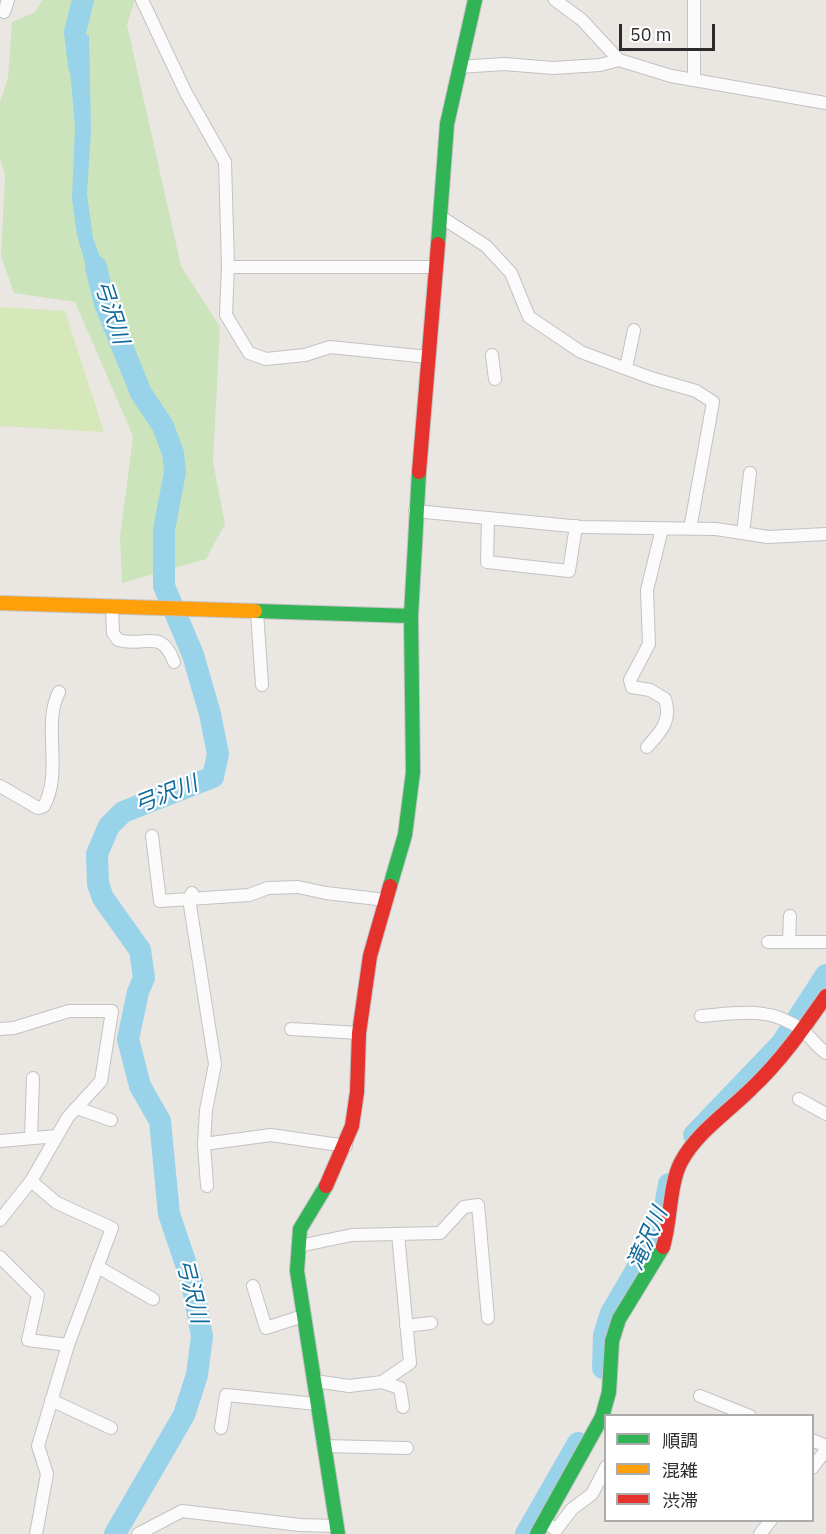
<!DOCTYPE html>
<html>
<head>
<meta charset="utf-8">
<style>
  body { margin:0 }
  #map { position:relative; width:826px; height:1534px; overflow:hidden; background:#eae6e2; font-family:"IBM Plex Sans","Noto Sans JP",sans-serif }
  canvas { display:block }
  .legend { position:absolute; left:604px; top:1414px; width:210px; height:108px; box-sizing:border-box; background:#fff; border:2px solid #ababab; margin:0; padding:8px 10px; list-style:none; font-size:18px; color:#2c2c2c }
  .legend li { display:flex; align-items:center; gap:12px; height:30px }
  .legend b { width:30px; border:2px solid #ababab }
  .scale { position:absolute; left:619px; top:24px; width:96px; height:27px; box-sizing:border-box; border:3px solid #2c2c2c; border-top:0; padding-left:8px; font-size:18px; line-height:21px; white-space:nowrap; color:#2c2c2c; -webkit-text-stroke:4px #fff; paint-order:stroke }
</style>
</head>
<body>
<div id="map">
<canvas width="826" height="1534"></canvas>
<ul class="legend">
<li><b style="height:8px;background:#30b455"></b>順調</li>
<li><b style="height:8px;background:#ff9f0a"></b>混雑</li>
<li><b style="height:8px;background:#e5322d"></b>渋滞</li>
</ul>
<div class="scale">50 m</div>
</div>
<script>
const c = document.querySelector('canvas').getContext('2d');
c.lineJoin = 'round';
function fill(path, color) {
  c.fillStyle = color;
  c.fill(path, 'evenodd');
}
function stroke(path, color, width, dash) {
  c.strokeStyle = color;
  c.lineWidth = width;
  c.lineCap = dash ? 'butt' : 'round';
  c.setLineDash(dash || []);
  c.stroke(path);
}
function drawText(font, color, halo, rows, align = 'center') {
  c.font = font + ' "IBM Plex Sans","Noto Sans JP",sans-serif';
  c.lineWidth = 4.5;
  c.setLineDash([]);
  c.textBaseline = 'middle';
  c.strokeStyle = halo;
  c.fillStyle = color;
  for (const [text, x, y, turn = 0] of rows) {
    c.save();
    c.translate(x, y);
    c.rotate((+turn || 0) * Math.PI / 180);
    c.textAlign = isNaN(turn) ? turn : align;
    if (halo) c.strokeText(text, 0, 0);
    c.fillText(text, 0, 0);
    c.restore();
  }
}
fill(new Path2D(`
  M42 0H135L127 25 181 266 220 327 213 462 225 524 206 559 122 583 120 537 133 436 75 302 14 293 1 256 5 175 0 159V102L8 78 12 22 35 12Z`), '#cce4bc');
fill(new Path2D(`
  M0 307 65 311 104 432 0 426Z`), '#d6e8ba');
fill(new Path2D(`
  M73 0H89L85 29 68 30Z
  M89 35 91 131 87 194 93 238 114 295 95 298 77 235 72 199 75 127 67 36Z`), '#98d3ea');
stroke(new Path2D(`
  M79 66 75 32 83 0
  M96 267 105 304 141 393 163 426 173 453 175 472 164 530V586L193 655 210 714 218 754 213 777 123 812 109 826 97 854 98 884 103 898 140 950 144 978 138 992 128 1039 140 1086 160 1121 169 1214 192 1282 202 1336 197 1375 184 1415 115 1534
  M694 1135 782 1043 826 975
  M603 1368 604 1335 611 1313 652 1243 665 1207 669 1184
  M526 1534 578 1443`), '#98d3ea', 22);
const street = new Path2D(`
  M142 0 186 93 225 162 228 267 226 315 249 353 266 359 305 355 330 347 428 357
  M555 0 582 20 619 60
  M694 0V80
  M4 12 8 0
  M459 67 504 64 553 68 600 65 619 60 671 76 826 103
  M441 217 486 246 511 273 529 317 581 352 651 378 696 391 713 402 690 529
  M228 267H436
  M492 355 495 379
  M626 368 634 330
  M415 511 582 527 716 529 768 537 826 534
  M488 518 487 562 569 571 576 526
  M743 533 750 473
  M112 607 113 633 118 640C145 648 161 627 174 662
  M257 612 262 685
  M647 747C661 732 672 720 665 699L650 690 632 687 630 680 649 644 647 590 662 529
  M0 786 38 808 44 806C63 771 42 725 59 692
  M152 836 160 901 249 895 268 888 298 887 326 893 386 900
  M192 893 189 899 215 1064 206 1110 204 1144 207 1186
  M768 942H826
  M789 942 790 916
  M701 1016C739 1013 770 1006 802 1030 811 1037 816 1046 826 1053
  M0 1029 14 1028 69 1011H112L101 1081 68 1117 31 1181 0 1220
  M291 1029 359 1033
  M799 1099 826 1114
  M77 1108 111 1120
  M31 1138 33 1078
  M0 1141 57 1136
  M204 1144 271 1135 346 1146
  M31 1181 57 1203 112 1228 68 1345
  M299 1246 352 1235 440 1233 464 1207 478 1205 488 1318
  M0 1257 38 1295 28 1340 68 1345 38 1446 47 1474 36 1534
  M98 1267 153 1299
  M253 1286 266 1328 303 1316
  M406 1326 431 1323
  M315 1381 349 1386 382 1382 410 1363 398 1234
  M382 1382 400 1388 403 1407
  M700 1396 750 1416
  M51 1400 111 1428
  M221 1428 226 1395 317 1404
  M812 1440 826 1446
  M323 1446 407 1448
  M812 1468 826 1450
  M544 1521 556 1530 572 1509 592 1494 606 1467
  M138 1534 182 1511 300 1525 337 1526
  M760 1534 771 1520`);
const fast = new Path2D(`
  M438 244 447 124 475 0
  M255 611 411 616
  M390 886 405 835 413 772 411 616 419 472
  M326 1186 300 1229 297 1271 338 1534
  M537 1534 602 1417 609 1392 612 1341 619 1319 663 1247`);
const slow = new Path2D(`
  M0 603 255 611`);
const jam = new Path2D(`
  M419 472 438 244
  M326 1186 352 1126 357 1092 359 1033 370 956 390 886
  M663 1247C671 1221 669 1185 681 1162 697 1132 728 1112 751 1089 781 1061 803 1029 826 996`);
stroke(street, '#c3c2c3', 14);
stroke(fast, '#c3c2c3', 16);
stroke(slow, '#c3c2c3', 16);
stroke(jam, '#c3c2c3', 16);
stroke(street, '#fcfbfb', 12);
stroke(fast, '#30b455', 14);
stroke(slow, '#ff9f0a', 14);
stroke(jam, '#e5322d', 14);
drawText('italic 22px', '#106a9c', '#fff', [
  ["弓沢川",111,312,72],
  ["弓沢川",166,795,-21],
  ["滝沢川",648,1239,-66],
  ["弓沢川",191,1291,76]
]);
</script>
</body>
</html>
